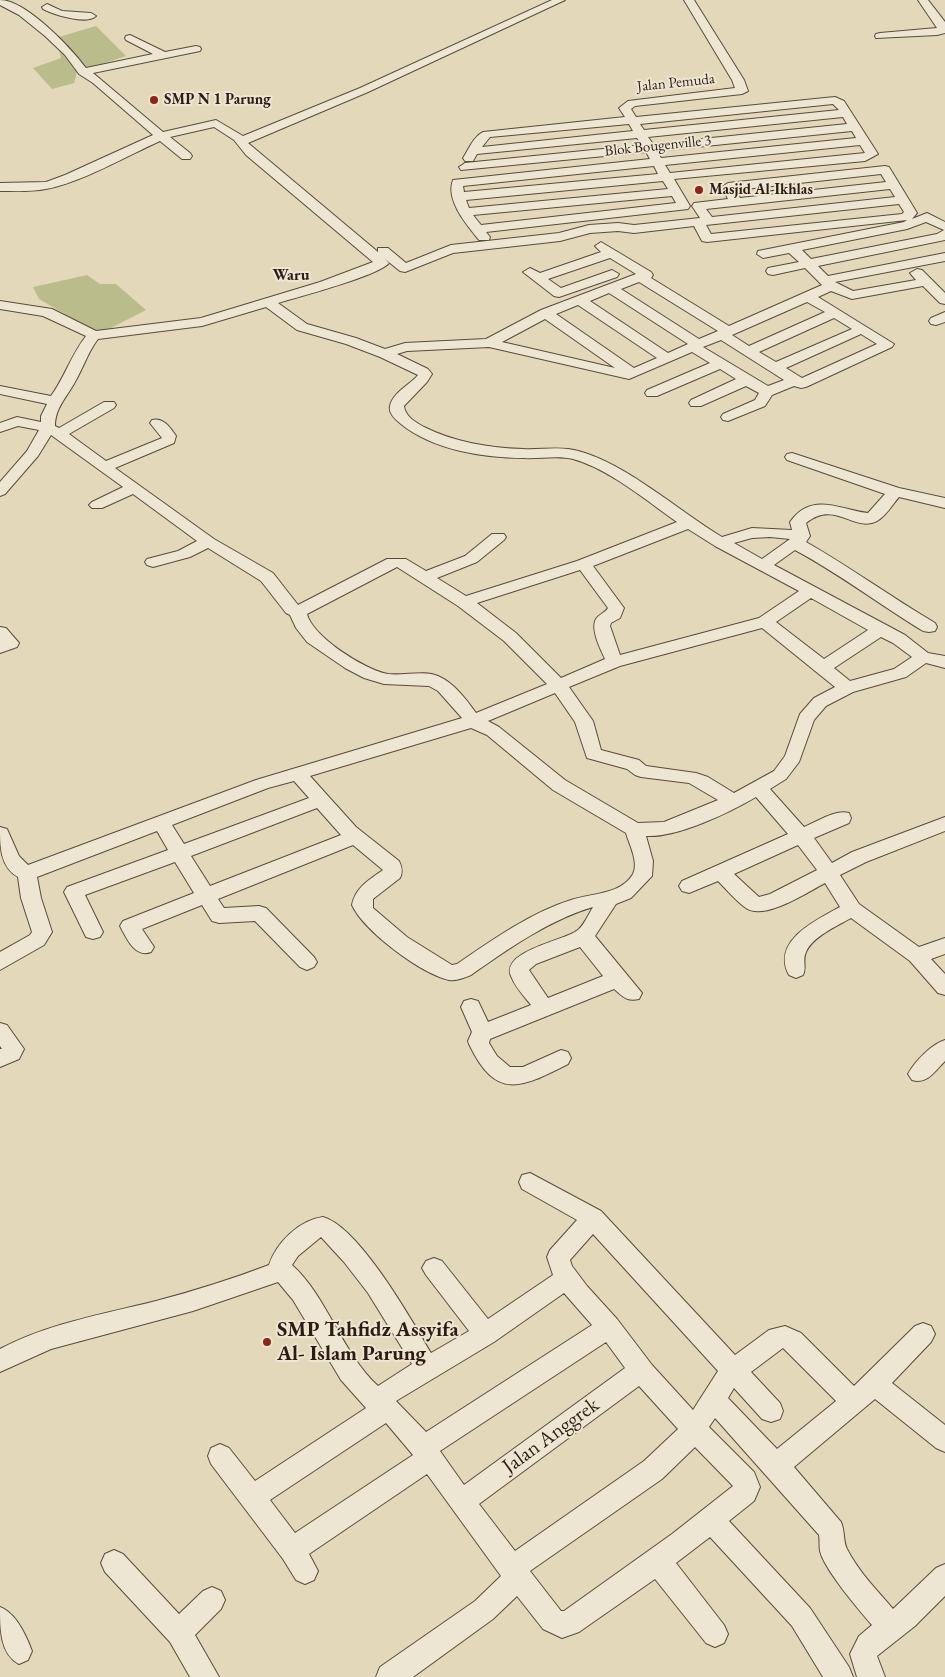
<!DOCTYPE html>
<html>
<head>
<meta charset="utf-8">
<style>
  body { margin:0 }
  canvas { display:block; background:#e3d8b9 }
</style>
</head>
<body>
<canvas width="945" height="1677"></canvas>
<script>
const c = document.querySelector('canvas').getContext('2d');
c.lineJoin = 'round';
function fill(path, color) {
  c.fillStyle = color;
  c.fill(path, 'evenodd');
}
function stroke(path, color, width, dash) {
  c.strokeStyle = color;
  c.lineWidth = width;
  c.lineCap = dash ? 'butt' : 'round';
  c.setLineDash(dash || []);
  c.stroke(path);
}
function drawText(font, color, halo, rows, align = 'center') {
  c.font = font + ' "EB Garamond",serif';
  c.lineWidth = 4;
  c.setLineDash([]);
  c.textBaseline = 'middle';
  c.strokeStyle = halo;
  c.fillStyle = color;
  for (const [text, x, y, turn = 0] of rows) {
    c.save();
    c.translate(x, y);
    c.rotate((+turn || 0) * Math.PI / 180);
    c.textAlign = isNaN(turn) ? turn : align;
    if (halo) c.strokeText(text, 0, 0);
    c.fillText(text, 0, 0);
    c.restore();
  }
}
fill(new Path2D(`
  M96 26 126 56 77 72 74 83 52 89 33 68 61 58 58 45 52 39Z
  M87 275 100 284H116L146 310 99 334 39 299 33 287Z`), '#babd8b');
const minor = new Path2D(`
  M0 0C26 0 71 48 86 68L153 54 126 40 125 38 126 36 130 35 165 52 196 46 200 47 201 49 200 51 93 73 163 132 216 120 243 136 360 88 552 0H565L368 92 248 143 378 252V248H388L406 263 451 245 559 233 589 225 618 223 634 225 700 218 692 206 694 203 728 199 722 187 728 183 885 166 889 167 917 213 912 219 927 213 945 222V240L818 266 828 276 945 253V261L835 282 853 291 916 280 910 273 917 269 922 270 945 293V304L940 303 923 286 852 299 831 291 818 297 894 344 892 347 806 387 801 388 794 386 772 395 765 406 728 421 723 420 721 417 723 414 755 400 759 393 746 386 701 406H691L689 403 691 400 736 379 720 369 657 396H647L645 393 647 390 710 363 692 352 629 379 489 347 407 351 397 354 428 369 432 374 427 382 404 406C405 416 415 422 424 427 454 442 489 448 523 449 538 450 553 447 568 449 618 456 678 511 722 537L752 528 792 530 790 522C812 491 840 510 868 513L885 494 787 460 785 457 787 454 792 453 899 488 945 498V508L899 497C892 505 886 516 877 521 854 533 835 499 806 523L810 536 806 542C850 567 891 597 935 623L937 627 935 631 929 632 923 631C880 605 840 574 795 550L774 565 905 635 928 653 945 656V668L926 663 906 677 853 692 826 706 814 720 799 762 786 779 770 789 804 827C817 822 835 809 849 813L851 818 849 823 814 838 832 863 852 852 945 817V831L866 862 840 875 859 904 919 947 945 938V954L931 959 945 974V995L938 993 910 961 851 918C837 926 812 937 806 952 802 960 807 968 803 975L796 978 789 975C771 941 816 920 840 907L825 883C808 892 764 921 746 908 736 901 727 890 718 881L689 893 682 891 679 886 682 881 788 834 756 797C729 813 676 838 646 836L653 861 652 876 631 898 616 904 595 936 642 993 639 999C627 1002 622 996 614 989L490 1039 489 1043 497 1056 510 1067H523L561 1050 568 1052 571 1058 568 1064C521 1088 496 1101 469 1044L468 1041 472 1032 461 1007 464 1001 471 999 478 1001 488 1022 531 1005C524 996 515 987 511 976 501 952 560 941 575 932 583 928 588 915 593 907 549 920 508 949 471 975 464 978 456 981 449 980 420 973 364 931 352 905 355 888 370 879 383 870L353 845 218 899 224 908 259 906 266 908 314 957 317 962 314 967 307 970 300 967 255 921 219 923 212 921 202 905 142 929 154 947 151 952C135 958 127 939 120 926L123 921 194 893 175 862 85 895 103 932 100 937 93 939 86 937 64 892 67 887 168 850 157 831 37 877 41 898 52 932 44 945 0 970V952L30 935 32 932 21 898 18 877C0 867 0 846 0 827L7 829 19 856 28 865 256 780 462 718 438 691 429 686 384 684 364 678 345 668 307 642 296 628 290 615 286 613 261 581 208 548 190 557 153 567 147 565 145 562 147 559 178 551 197 541 133 494 102 508H92L89 505 92 502 123 487 51 435 38 456 5 494 0 496V482L27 451 39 430 18 426 0 432V423L17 417 41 422V416L47 404 0 394V386L51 396C65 377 71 355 86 336L43 316 0 309V301L52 309 96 331 201 318 320 282 373 262 246 155 234 140 214 127 170 137 190 153 192 156 190 159H182L160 141C127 156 80 183 46 189 31 192 15 191 0 191V183L46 182 65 175 153 135 93 83 79 74 65 55 45 36 19 15 0 5ZM881 174 886 182 740 198 736 190ZM890 189 895 197 712 217 706 209ZM899 204 904 212 902 214 711 234 706 225ZM907 220 904 222 758 251 757 254 763 258 789 253 799 262 768 268 766 271 768 274 773 275 805 268 822 285 729 326 651 278 653 275 651 272 601 242 595 246 601 252 540 273 530 268 523 272 554 296 559 297 617 277 619 274 612 270 561 288 548 279 610 258 636 274 541 310 486 339 405 343 385 349 356 338 307 324 278 303C298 297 378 276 389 263L385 259 400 271 405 272 453 253 560 241 590 233 618 231 634 233 694 226 702 241 707 242ZM926 222 944 230 937 234 811 259 802 250 907 229ZM639 282 718 331 699 339 621 289ZM609 293 688 344 668 353 590 301ZM807 302 825 312 749 346 732 335ZM578 305 657 358 634 368 556 314ZM266 307 297 330 346 344 380 357 418 375C410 385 393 392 390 406 388 413 396 420 401 424 433 450 484 458 524 458 540 459 558 455 573 459 609 469 647 501 677 522L577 561 466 596 437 578 477 562 504 540 506 537 504 534H492L465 556 426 571 406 559H387L298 605 273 573 214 539 115 468 174 443 176 436C170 427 163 417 152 420L150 423 162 438 106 461 69 434 114 408 116 405 114 402H104L59 428 55 426C55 407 68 396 76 380 84 366 88 352 98 339L202 326ZM834 318 852 329 776 362 759 352ZM545 319 615 368 502 342ZM861 334 877 344 802 378 786 368ZM721 340 784 380 768 386 703 347ZM688 529 715 546 799 591 759 618 620 655 610 626 611 623 620 618 624 608 593 566ZM770 537 790 539 762 559 734 543 752 538ZM397 567 458 606 504 641 547 684 476 713C466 699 454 683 438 676 424 670 403 676 388 674 365 670 313 637 307 614ZM580 570 608 608C605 613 599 614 596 619 590 629 601 650 605 659L561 678 516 633 477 603ZM811 598 868 630 824 659 776 622ZM762 628 835 687 814 698 800 714 785 756 774 771 734 793 708 777 696 773 646 766 639 760 601 750 593 721 569 687 620 666ZM881 637 893 643 912 657 894 669 850 681 834 668ZM555 693 575 722 587 758 627 769 635 775 641 777 689 783 718 800 664 822 638 823 565 780 499 727 488 721ZM471 728 487 735 553 790 626 833C629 844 639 862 633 874 621 895 591 893 571 900 530 913 492 940 457 964L452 965 407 937 373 908V899L400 878C403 872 402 867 399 861L356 827 310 776ZM294 781 309 798 184 844 172 825 268 788ZM317 808 341 835 210 886 191 856ZM798 845 817 870 770 894 759 897 734 874ZM580 947 603 976 548 998 529 970 536 964Z
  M684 0H694L744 80 748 91 742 94 635 106 631 109 636 117 835 97 844 101 878 154 865 161 674 179 690 206 688 209 486 232 490 237 489 240H479C467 225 445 200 453 180L650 159 646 152 461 170 459 167 465 163 642 145 637 138 477 154 473 161H465L463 158C469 149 473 137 483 132L625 117 619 108 628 101 735 88 732 80ZM833 104 839 110 644 130 640 124ZM843 117 847 124 653 144 648 137ZM629 124 633 131 482 147 490 137ZM852 131 856 138 661 158 657 151ZM860 145 865 153 670 173 665 165ZM654 166 658 174 464 192 463 186ZM663 181 668 189 469 208 466 200ZM672 196 676 203 481 225 473 215Z
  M918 0H928L945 22V33L937 35 876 38 875 36 876 34 880 33 937 28Z
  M47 4 62 11 91 13 96 16C86 25 55 15 43 9L42 7Z
  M945 312V322L936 325 931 324 929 321 931 318Z
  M0 627 6 628 19 643 17 647 0 653Z
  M0 1023 7 1025 24 1049 19 1059 0 1067V1049H2L0 1046Z
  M945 1040V1061C935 1071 927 1085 912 1080L908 1074C915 1061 932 1044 945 1040Z
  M530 1173 601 1211 735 1355 769 1330 785 1326 801 1333 854 1386 915 1326 923 1323 931 1326 935 1334 931 1342 892 1383 945 1425V1452L936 1448 875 1399 794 1467 841 1522C845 1531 843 1541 847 1549 858 1571 877 1590 893 1609L936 1568 945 1564V1596L915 1626 877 1656 885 1677H857L850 1654 859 1636 872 1625C859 1610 824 1569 820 1551 819 1546 820 1540 819 1535L715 1418 709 1427 754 1472 760 1487 754 1501 729 1521 810 1608 849 1667 853 1677H823L792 1626 710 1537 676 1563 724 1625 728 1634 724 1643 715 1647 706 1643 655 1579 579 1632 562 1638 543 1629 517 1596 493 1619 413 1677H376L380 1667 475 1601 501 1576 427 1474 309 1554 318 1571 314 1580 305 1584 296 1580 283 1559 211 1464 208 1456 211 1448 220 1444 229 1448 255 1481 366 1408 341 1380 293 1300 278 1282 193 1311 51 1349 0 1372V1349C49 1323 104 1314 156 1301 194 1291 232 1279 269 1265 276 1243 299 1220 323 1217 359 1227 411 1319 431 1353L469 1331 426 1275 422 1268 426 1261 434 1258 442 1261 488 1319 553 1275 547 1257 550 1250 577 1220 522 1189 519 1182 522 1175ZM593 1234 718 1371 693 1410 652 1365 617 1319 587 1286 572 1266 570 1260ZM321 1237 344 1262 368 1293 412 1364 378 1386C341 1352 327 1296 292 1265L298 1256ZM564 1293 592 1325 426 1432 396 1401 494 1342ZM606 1342 625 1368 464 1485 440 1451ZM783 1348 836 1401 777 1449 728 1398 734 1388 762 1419 771 1422 780 1419 783 1411 780 1403 751 1372ZM639 1386 678 1429 644 1461 515 1551 479 1504ZM386 1423 413 1455 295 1533 270 1500ZM695 1447 733 1486 672 1534 564 1611H561L530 1571 662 1479Z
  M114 1550 123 1554 179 1614 203 1591 212 1587 221 1591 225 1600 221 1609 195 1635 219 1677H190L170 1642 105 1572 101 1563 105 1554Z
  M0 1607C16 1613 26 1635 32 1651L28 1660 19 1664C0 1654 0 1629 0 1607Z`);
stroke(minor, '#5b4b3d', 2);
fill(minor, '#ede6d2');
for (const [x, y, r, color] of [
  [154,100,5,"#8f2418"],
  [699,190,5,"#8f2418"],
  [267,1342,5,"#8f2418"]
]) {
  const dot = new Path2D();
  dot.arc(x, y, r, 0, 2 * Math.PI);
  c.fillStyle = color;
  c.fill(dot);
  stroke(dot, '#ede6d2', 2);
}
drawText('15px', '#2e1c14', '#ede6d2', [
  ["Jalan Pemuda",676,83,-6],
  ["Blok Bougenville 3",658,146,-6]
]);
drawText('bold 15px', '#2e1c14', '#ede6d2', [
  ["SMP N 1 Parung",164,100],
  ["Masjid Al-Ikhlas",709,190]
], 'left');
drawText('bold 16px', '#2e1c14', '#ede6d2', [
  ["Waru",291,276]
]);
drawText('bold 21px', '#2e1c14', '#ede6d2', [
  ["SMP Tahfidz Assyifa",277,1330],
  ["Al- Islam Parung",277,1354]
], 'left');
drawText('21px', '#2e1c14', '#ede6d2', [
  ["Jalan Anggrek",551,1436,-36]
]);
</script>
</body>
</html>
